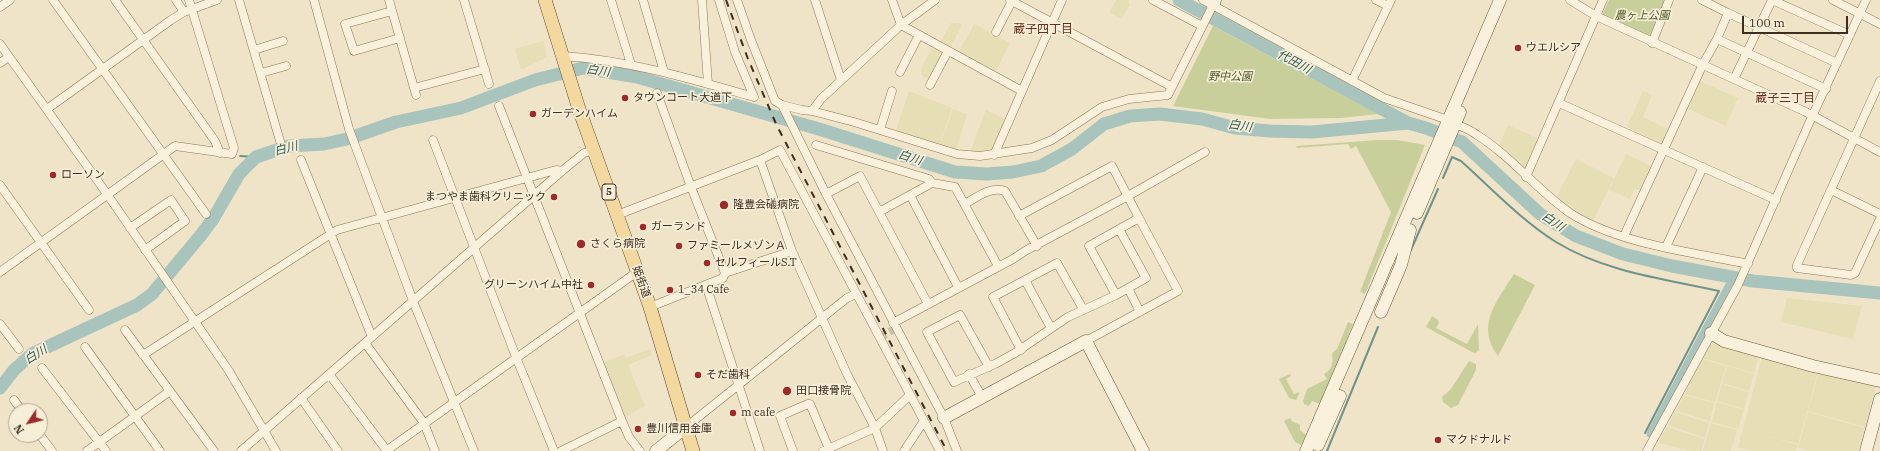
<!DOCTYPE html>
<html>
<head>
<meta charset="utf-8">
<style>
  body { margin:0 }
  #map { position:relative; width:1880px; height:451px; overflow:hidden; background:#f0e4c8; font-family:"IBM Plex Serif",serif }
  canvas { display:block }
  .north { position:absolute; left:8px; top:403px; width:40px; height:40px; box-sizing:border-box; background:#f7eed8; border:1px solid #ada18e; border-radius:50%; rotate:235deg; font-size:11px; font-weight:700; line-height:16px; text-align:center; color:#3d2e20 }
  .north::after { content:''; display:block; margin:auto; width:14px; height:18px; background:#9e2a2b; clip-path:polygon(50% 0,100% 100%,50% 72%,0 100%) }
  .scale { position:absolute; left:1742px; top:16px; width:106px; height:18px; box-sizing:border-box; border:2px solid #3d2e20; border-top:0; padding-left:5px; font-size:12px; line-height:14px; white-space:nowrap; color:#3d2e20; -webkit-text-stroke:3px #f7eed8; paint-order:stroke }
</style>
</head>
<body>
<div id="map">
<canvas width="1880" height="451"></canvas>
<div class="north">N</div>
<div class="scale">100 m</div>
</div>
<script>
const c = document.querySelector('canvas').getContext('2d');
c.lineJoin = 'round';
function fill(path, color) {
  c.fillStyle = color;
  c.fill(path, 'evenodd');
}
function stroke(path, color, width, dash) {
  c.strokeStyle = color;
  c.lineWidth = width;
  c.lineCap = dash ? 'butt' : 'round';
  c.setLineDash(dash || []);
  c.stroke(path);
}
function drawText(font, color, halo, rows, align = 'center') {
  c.font = font + ' "IBM Plex Serif","Noto Sans JP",serif';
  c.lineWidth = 3.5;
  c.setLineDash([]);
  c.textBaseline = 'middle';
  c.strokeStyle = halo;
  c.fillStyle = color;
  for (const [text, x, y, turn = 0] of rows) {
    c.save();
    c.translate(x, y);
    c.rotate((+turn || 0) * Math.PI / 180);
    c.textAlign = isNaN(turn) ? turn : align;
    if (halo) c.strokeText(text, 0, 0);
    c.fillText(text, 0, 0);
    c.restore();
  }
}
fill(new Path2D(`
  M1116 0H1129L1128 3 1130 4 1122 19 1109 13Z
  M951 23H959L962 25 951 47 941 41Z
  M974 24 1010 43 996 71 959 52Z
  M543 41 547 57 521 70 515 49Z
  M932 48 944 53 930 80 921 75 922 67Z
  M1700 81 1738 98 1726 126 1688 109Z
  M909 91 952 108 940 145 896 131Z
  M1643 91 1652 95 1643 117 1670 130 1664 144H1661L1627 127Z
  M953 109 967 114 956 150 940 146Z
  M986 110 1005 119 991 151 970 152Z
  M1508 125 1539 139 1525 170 1499 146Z
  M1626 154 1653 167 1641 191 1635 188 1630 199 1609 190Z
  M1576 159 1614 178 1593 221 1556 198Z
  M1787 298 1862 306 1853 339 1781 322Z
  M1712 340 1759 354 1754 373 1702 358Z
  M650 349 652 355 628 365 645 406 625 417 603 363 624 354 626 358Z
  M1763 353 1819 368 1816 379 1809 377 1816 380 1798 444 1743 429Z
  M1702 359 1726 366 1715 402 1684 394Z
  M1727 366 1754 374 1749 391 1722 383Z
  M1820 369 1876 384 1865 427 1808 411Z
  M1722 384 1749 392 1744 409 1717 401Z
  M1684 395 1714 403 1710 421 1676 411Z
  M1717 402 1744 410 1738 429 1712 422Z
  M1675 412 1709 423 1705 438 1668 425Z
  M1808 412 1864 428 1861 441 1858 440 1861 442 1858 451H1808L1798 448Z
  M1711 423 1737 430 1731 451H1703Z
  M1667 427 1705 439 1702 451H1690L1658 443Z
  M1743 429 1798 445 1796 451H1751L1738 447Z`), '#e6deb5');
fill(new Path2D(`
  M1609 0H1666L1650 37 1602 15Z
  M1213 26 1378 114 1341 118 1270 119 1173 106Z
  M1378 140H1397L1425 145 1365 294 1360 292 1391 212 1356 146 1351 149 1348 144 1297 148 1296 146Z
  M1514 274 1535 285 1498 356C1475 325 1497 301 1514 274Z
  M1432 316 1438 320 1439 323 1436 328 1467 344 1478 324 1479 350 1476 353 1472 352 1426 327Z
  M1348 322 1353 324 1320 404 1312 401 1309 406 1304 404 1303 401 1307 389 1327 379 1324 374C1333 369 1333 362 1332 353L1337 349Z
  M1469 361 1476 364V370L1458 405 1451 408 1443 402 1442 397 1451 389Z
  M1290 374 1291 376 1286 379 1294 394 1299 392V394L1296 400 1289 398 1279 379Z
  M1290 418 1292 421 1300 425V430L1306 435 1301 445 1295 442 1284 421Z`), '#c9cf9b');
stroke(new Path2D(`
  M240 156 256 157
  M1443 178 1452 157 1461 161C1491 188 1521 220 1556 242 1605 272 1664 279 1719 291L1645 433
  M1410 252 1438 189
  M1327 451 1378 327`), '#6f938a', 2);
stroke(new Path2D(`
  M1650 434 1733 277`), '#a9c4bc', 7);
stroke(new Path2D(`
  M1179 0 1408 123
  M0 388 14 370 32 354 137 305 152 294 201 235 213 219 239 174 256 157 289 146 324 144 347 139 396 122 461 108 535 80 583 68 637 77 819 129 955 172 987 174 1013 172 1041 166 1072 149 1104 124 1130 116 1160 114 1202 119 1235 128 1270 131 1312 132 1408 123 1426 128 1462 142 1540 214 1576 236 1623 254 1672 266 1753 281 1880 293`), '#a9c4bc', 13);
stroke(new Path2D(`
  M879 338 896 328`), '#ccc0a6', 8, [8, 4]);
const street = new Path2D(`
  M53 0 206 214
  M115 0 215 141 220 153
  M176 0 184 12
  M239 0 280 141
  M314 0 349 129 413 301 474 451
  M389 0 416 95
  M464 0 489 84
  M611 0 630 61
  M643 0 664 72
  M702 0 708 84
  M719 0 735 52 754 97
  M737 0 751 40 775 101 782 105 802 110 812 111 854 122 957 154 980 156 1032 148 1052 140 1102 107 1129 99 1168 95 1213 5
  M815 0 841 80
  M892 0 901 25 1022 91
  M1010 0 1172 87
  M1153 0 1202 26
  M1203 0 1384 98 1448 120
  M1376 0 1388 6
  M1570 0 1596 16 1806 112 1880 152
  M1702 0 1728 13
  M1772 0 1850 35
  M1833 0 1880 24
  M0 7 10 0
  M392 11 345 24 354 51 400 38
  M996 32 1012 1
  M1717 39 1728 13 1837 63
  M1652 43 1669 0
  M0 44 107 194 229 371 276 451
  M254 50 283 41
  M562 56C628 60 691 79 754 97
  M0 63 9 57
  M900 72 919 35
  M261 73 286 66
  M1734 79 1772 0
  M1352 81 1391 0
  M1880 81 1797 265V268L1851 275 1855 273 1880 219
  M930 85 948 51
  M414 88 485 69
  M1559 103 1776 200
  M782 105 826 194 944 418 957 451
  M499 106 622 421 629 437 640 451
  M47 109 171 20 184 12 217 0
  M812 111 821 99 901 25 935 0
  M1455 124C1463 127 1471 130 1477 135 1511 156 1537 190 1570 213 1618 244 1692 252 1748 264
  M880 130 892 91
  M433 140 516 357 554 451
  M816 145 929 179 932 183
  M994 155 1062 0
  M301 160 372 337
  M760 160 792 251 847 374 875 428 883 451
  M1526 177 1603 0
  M0 185 89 310
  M1831 190 1880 214
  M826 194 860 176 928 304
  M910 195 932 183 955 187 998 266
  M965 204C977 197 990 186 1005 191L1037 246
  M879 212 910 195 958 287
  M617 215 760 160 780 150 940 451
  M1019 216 1112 166 1139 218
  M130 228 171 200 185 221 145 250
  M1624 236 1703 64 1717 39 1826 89
  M1666 247 1703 167
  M0 272 175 146 232 154 234 148 189 0
  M725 273 792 251
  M1025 280 1051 328
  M706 285 760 451
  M1128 288 1140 312
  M650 307 723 278 725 273 691 187 657 93
  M893 323 1013 259 1025 251 1128 196 1205 152
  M0 324 19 349
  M125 330 214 451
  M1086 341 1178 291 1139 218 1089 246 1116 295
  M365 343 424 423 435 451
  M85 347 160 451
  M1021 350 993 297 1057 263 1083 309
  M143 355 337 230 556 170 562 171
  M989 367 960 315 927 332 954 382 995 364 1015 353 1068 317 1116 295 1146 278 1119 229
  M42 368 106 451
  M329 374 387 451
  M969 374 982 397
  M301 398 338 451
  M14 400 22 411
  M686 427 847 298 856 294
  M40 435 52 451
  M87 451 170 391
  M241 451 562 171 584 153 594 150
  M386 451 637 272
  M561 451 622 421
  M793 451 780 416 808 404H810L829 449
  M823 451 875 428 910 395
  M904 451 924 421
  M1647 451 1738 285 1810 121 1866 0`);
const secondary = new Path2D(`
  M1213 5 1215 0
  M1417 213 1460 112
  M1381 312 1401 265 1410 230
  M1711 333 1724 341 1813 366 1880 381
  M944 418 1086 341 1143 451
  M1318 445 1340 396
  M656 451 686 427
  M1306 451 1500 0
  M1866 451 1880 399`);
const primary = new Path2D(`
  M545 0 579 109 650 307 693 451`);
stroke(street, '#8d765c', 9);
stroke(secondary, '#6f573f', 13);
stroke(primary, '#5b4430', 14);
stroke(street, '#faf1dc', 8);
stroke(secondary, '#faf1dc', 12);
stroke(primary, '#f3d9a0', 13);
stroke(new Path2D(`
  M726 0 748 59 777 126 947 451`), '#3d2e20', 2, [7, 7]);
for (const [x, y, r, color] of [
  [1518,48,4,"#9e2a2b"],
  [625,98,4,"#9e2a2b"],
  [533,114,4,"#9e2a2b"],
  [53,175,4,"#9e2a2b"],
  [554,197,4,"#9e2a2b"],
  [724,205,5,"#9e2a2b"],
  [643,227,4,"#9e2a2b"],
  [581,244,5,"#9e2a2b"],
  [679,246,4,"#9e2a2b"],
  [707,263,4,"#9e2a2b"],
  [591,285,4,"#9e2a2b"],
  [670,290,4,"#9e2a2b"],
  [698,375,4,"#9e2a2b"],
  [787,391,5,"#9e2a2b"],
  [733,413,4,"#9e2a2b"],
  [638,429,4,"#9e2a2b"],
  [1438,440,4,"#9e2a2b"]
]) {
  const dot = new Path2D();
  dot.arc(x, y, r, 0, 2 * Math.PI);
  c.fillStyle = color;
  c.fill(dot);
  stroke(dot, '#f7eed8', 1.5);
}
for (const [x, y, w] of [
  [609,192,14]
]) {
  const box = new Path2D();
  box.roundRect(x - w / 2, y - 8, w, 16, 3);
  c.fillStyle = '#f7eed8';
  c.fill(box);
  stroke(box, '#3d2e20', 1);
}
drawText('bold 10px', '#3d2e20', null, [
  ["5",609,192]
]);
drawText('italic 11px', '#4d5a26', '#f7eed8', [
  ["農ヶ上公園",1642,16],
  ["野中公園",1230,77]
]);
drawText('11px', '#3d2e20', '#f7eed8', [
  ["ウエルシア",1526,48],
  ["タウンコート大道下",633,98],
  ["ガーデンハイム",541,114],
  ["ローソン",61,175],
  ["まつやま歯科クリニック",546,197,"right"],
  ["隆豊会礒病院",733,205],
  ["ガーランド",651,227],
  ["さくら病院",590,244],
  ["ファミールメゾンＡ",687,246],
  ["セルフィールS.T",715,263],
  ["グリーンハイム中社",583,285,"right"],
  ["1_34 Cafe",678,290],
  ["そだ歯科",706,375],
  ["田口接骨院",796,391],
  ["m cafe",741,413],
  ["豊川信用金庫",646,429],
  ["マクドナルド",1446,440]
], 'left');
drawText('11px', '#3d2e20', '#f7eed8', [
  ["姫街道",641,282,70]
]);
drawText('12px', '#6b2e1e', '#f7eed8', [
  ["蔵子四丁目",1043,30],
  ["蔵子三丁目",1785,99]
]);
drawText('italic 12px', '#2f5d5a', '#f7eed8', [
  ["代田川",1294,62,28],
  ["白川",598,71,8],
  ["白川",1240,126,8],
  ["白川",286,149,-14],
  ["白川",910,158,18],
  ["白川",1553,222,33],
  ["白川",36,355,-32]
]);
</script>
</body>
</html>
